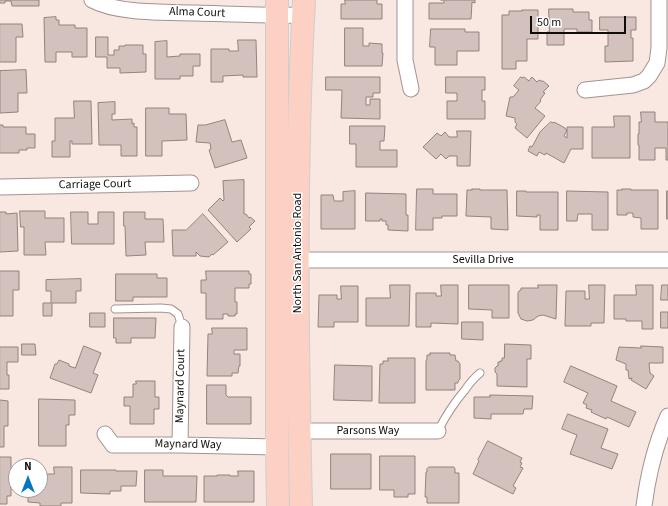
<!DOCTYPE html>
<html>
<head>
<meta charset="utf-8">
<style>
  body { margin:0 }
  #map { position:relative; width:668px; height:506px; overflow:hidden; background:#f9e7e2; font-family:"Source Sans 3",sans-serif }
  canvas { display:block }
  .north { position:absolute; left:8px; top:458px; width:40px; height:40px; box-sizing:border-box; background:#fff; border:1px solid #a09e9d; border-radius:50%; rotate:0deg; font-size:11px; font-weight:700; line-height:16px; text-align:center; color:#110c0a }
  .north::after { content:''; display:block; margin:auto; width:14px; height:18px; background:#0577c1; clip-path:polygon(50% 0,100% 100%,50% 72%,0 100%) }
  .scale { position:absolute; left:530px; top:16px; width:96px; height:18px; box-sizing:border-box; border:2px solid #110c0a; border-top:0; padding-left:5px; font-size:12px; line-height:14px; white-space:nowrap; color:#110c0a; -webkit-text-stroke:3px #fff; paint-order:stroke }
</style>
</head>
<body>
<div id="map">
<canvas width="668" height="506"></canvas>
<div class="north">N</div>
<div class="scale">50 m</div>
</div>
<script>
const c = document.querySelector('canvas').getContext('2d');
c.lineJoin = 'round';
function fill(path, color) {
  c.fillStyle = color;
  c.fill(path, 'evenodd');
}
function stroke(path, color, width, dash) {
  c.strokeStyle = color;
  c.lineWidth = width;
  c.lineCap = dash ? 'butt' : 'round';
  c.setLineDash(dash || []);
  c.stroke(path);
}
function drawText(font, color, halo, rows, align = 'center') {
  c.font = font + ' "Source Sans 3",sans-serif';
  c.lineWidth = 3;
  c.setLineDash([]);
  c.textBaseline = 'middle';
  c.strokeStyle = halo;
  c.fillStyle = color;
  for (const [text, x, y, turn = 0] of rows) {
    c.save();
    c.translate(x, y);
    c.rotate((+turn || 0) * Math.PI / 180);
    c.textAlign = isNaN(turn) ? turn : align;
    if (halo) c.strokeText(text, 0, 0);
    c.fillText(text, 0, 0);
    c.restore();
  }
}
const building = new Path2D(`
  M0 0H39V6H12L11 1H5V3H0Z
  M345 0H377V4H382V19H341V4H345Z
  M441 0H475V3L472 2 471 19H429V3H444V0Z
  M549 9H573V12H589V20H592V32H577V29H564V45H547V32H549Z
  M522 10H538V39H527V61H516V69H502V15H509V11H522Z
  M56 17V20H59V25H75V28H87V57H72V52H56V62H45L44 18Z
  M600 17H636V30H631V38H633V61L605 62V46H608V30H600Z
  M0 24H22L23 37H16V62H0Z
  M345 28H363V46H369V43L382 44V53H383L382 66H345Z
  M431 29H465V32H479V51H457V65H435V47H430Z
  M96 37H108V55H114V50H119V46H125V45H143V54H146V72L120 73V68H107V57H96Z
  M238 40H256L257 77H243V75L223 76V82H211V49H229V51H238Z
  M167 41V57L180 56V54H200V66H193V76H180V79H155V42Z
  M26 70 27 93H18V112L0 113V71Z
  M326 77H380V93H373V97H366V105H370V99H380V119L341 118 342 90H326Z
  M446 77H485V90H482V101H485V119H447V101H457V93H446Z
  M521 77 522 78 524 77 529 81 532 77 537 82 539 80 541 81H543L549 86 543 92 545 93 540 100 541 101 535 108 545 116 527 138 515 128 517 124 515 122V118L506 116 510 97H513L519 90 514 86Z
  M74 101H91L92 144H72V141H70V157H52V141H55V118H74Z
  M115 102V114H112V120L132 119V124L134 123V127H137V156H121V145H99L98 103Z
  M146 108H169V114H186L187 140 162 141V156H146Z
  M641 112H655V122H668V160H666V148H655V160H639V145H638V134H639V122H641Z
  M614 116H630V158H592V127H614Z
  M225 120 232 142 241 140 247 158 215 168 209 150 211 149 210 143 196 142 198 125H205Z
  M551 122 553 123 554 122 565 128V129L567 130 564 136 567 138V127H583V149H571L564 163 546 153 545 155 539 152 537 156 528 151 530 146 532 147 540 132Z
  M0 125H3V127H26V134H35V148H27V150H19V153H0Z
  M350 126H385L384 141H380V150H397V167H356V144H350Z
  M457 131H471L470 166H457V156H449L446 159 441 154 436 159 423 147 437 133 441 136 445 132 449 137H457Z
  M244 180V214H246L249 218 250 217 255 221 249 227 251 229 237 242 208 210 220 198 223 201 224 200 223 181Z
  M417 189H433V194H457V216H442V218H433V230H416Z
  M472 189H480V190H507L508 230 491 229V217L466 216 467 190H472Z
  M622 189H631V190H658V229H641V218L633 217V213H627V215H617V190H622Z
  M355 191V229H321V195H333L334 201H343V192Z
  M517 191H526V192H558V230H540V215H537V217L517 216Z
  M567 191 608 192V230H592V214H578L577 221H567Z
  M667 191H668V219H667Z
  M366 193 406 194V215H408V231L388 230V225H386V221H382V219H380V221H366Z
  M20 211H45V218H64V242H45L46 255H24V227H21Z
  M0 212H6V214L17 213 18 251 0 252Z
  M71 212H88V224H98V212H114V244H72Z
  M124 212H145V219H163L164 242H145L146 255 126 256 125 226H124Z
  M203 214 228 242 213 255 212 254 209 257 200 256 196 252V256H173L172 230H186Z
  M0 271H19V290H13V316H0Z
  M206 271H249V274H251V284H249V288H235V302H237V314H235V316H228V314H223V319H206V293H201V280H206Z
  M116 274H157V278H167V297H133V301H116Z
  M81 279V291H76V303H52V316H43V303H51V291H46V280Z
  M390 285H410L409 326H366V298H390Z
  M441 285H458V324L431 323V327H416V293H436V296H441Z
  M469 285H509V318H492V310L469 309Z
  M538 285H557L556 319 543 315 538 316 533 320 527 321 521 319 518 313V293L519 291 521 290V288H538Z
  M589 285H605L604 323H591V326H565L566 291H585V299H589Z
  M636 285H653V329H642V321H626V319H614V295H636Z
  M662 285H668V300H661Z
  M341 286H358V322H334V327H318L319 295H337V299H341Z
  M661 312H668V328H661Z
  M90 313H105V327H90Z
  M114 318H156L155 338H131V343H116V338H114Z
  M462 322H483V340L462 339Z
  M212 328H247V350H234V354H240V366H239L238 373H232V376H207L208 334H212Z
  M22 344H35L36 355H22Z
  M505 344 531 345V359H527V387L497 386V374L495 372V368L497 366H498V362H500V361H502V358H504Z
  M84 346 101 353 93 373 98 375 91 393 50 378 55 364H57L59 360 69 364V366L75 368Z
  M641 346 663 347V363H649L650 373 654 376 646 389 631 380 632 378 629 379 628 370H626V364L616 360 619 347 641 348Z
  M0 347H18V362H7V375H9V389H0Z
  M430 353H450V355H455L456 361H458L460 364V379L458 381V383H455V390H426V361L427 359V355H430Z
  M388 358H415V403H379L380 364H383V361H388Z
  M335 365 372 366V401L334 400Z
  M571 366 617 386 611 401 636 412 629 427 607 417 606 419 591 412 592 410 586 408 587 405 583 403 588 393 564 382Z
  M136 381H155V397H159V409H154V424H130V406H124V397H133V384H136Z
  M207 385H226V395L228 397H251V424H207Z
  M490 395 533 396 532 409H524L523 414H491V419L474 418V397H490Z
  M39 399 75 400V415H69V425H66V446H39Z
  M0 400 8 401V426H4V447H0Z
  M568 414 608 429 601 448 618 454 612 469 570 454 577 435 562 429Z
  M488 441 522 458 520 462 522 463 520 467 523 468 513 486 516 488 513 494 473 474 479 461 478 460Z
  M331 454H371V489H331Z
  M380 456H415V494H408V497H394V490H380Z
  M0 457H11V496H7V504H0Z
  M54 467H72V503H61V506H40V503L28 502V490H40V468L44 469V474H54Z
  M429 467H454L455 469V473H459V503H427V497H425L426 472H427V469Z
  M81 470H116V471H137L136 486H121V491H110V494L81 493Z
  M145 470H163V476H197L196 502H145Z
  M238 471H254V502H204V476H217V475H230V476H238Z`);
fill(building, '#d2c1bc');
stroke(building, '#92837e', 1);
const lane = new Path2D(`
  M115 309 161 308 171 309 178 314 182 327
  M438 431C446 415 453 404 465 390 469 384 474 378 480 373`);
const street = new Path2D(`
  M92 0C118 14 166 12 196 13 232 14 268 16 304 15
  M405 0V60L411 89
  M585 90 633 85 644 81 649 76 657 63 659 48V0
  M0 187 191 183
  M297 260H668
  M299 431H438
  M105 434 113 445H180L277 447
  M180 445 182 327
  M644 506C648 475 655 445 668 416`);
const primary = new Path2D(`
  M277 0V447L278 506
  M301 506C297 337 295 168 304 0`);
stroke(lane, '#a3938e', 9);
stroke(street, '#a3938e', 17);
stroke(primary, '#cfcece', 24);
stroke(lane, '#fff', 7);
stroke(street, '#fff', 15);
stroke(primary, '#fcd0c2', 22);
drawText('12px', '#110c0a', '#fff', [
  ["Alma Court",197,13,2],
  ["Carriage Court",95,185,-1],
  ["North San Antonio Road",298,253,-90],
  ["Sevilla Drive",483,260],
  ["Maynard Court",181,386,-89],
  ["Parsons Way",368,431],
  ["Maynard Way",188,445,1]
]);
</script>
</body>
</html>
